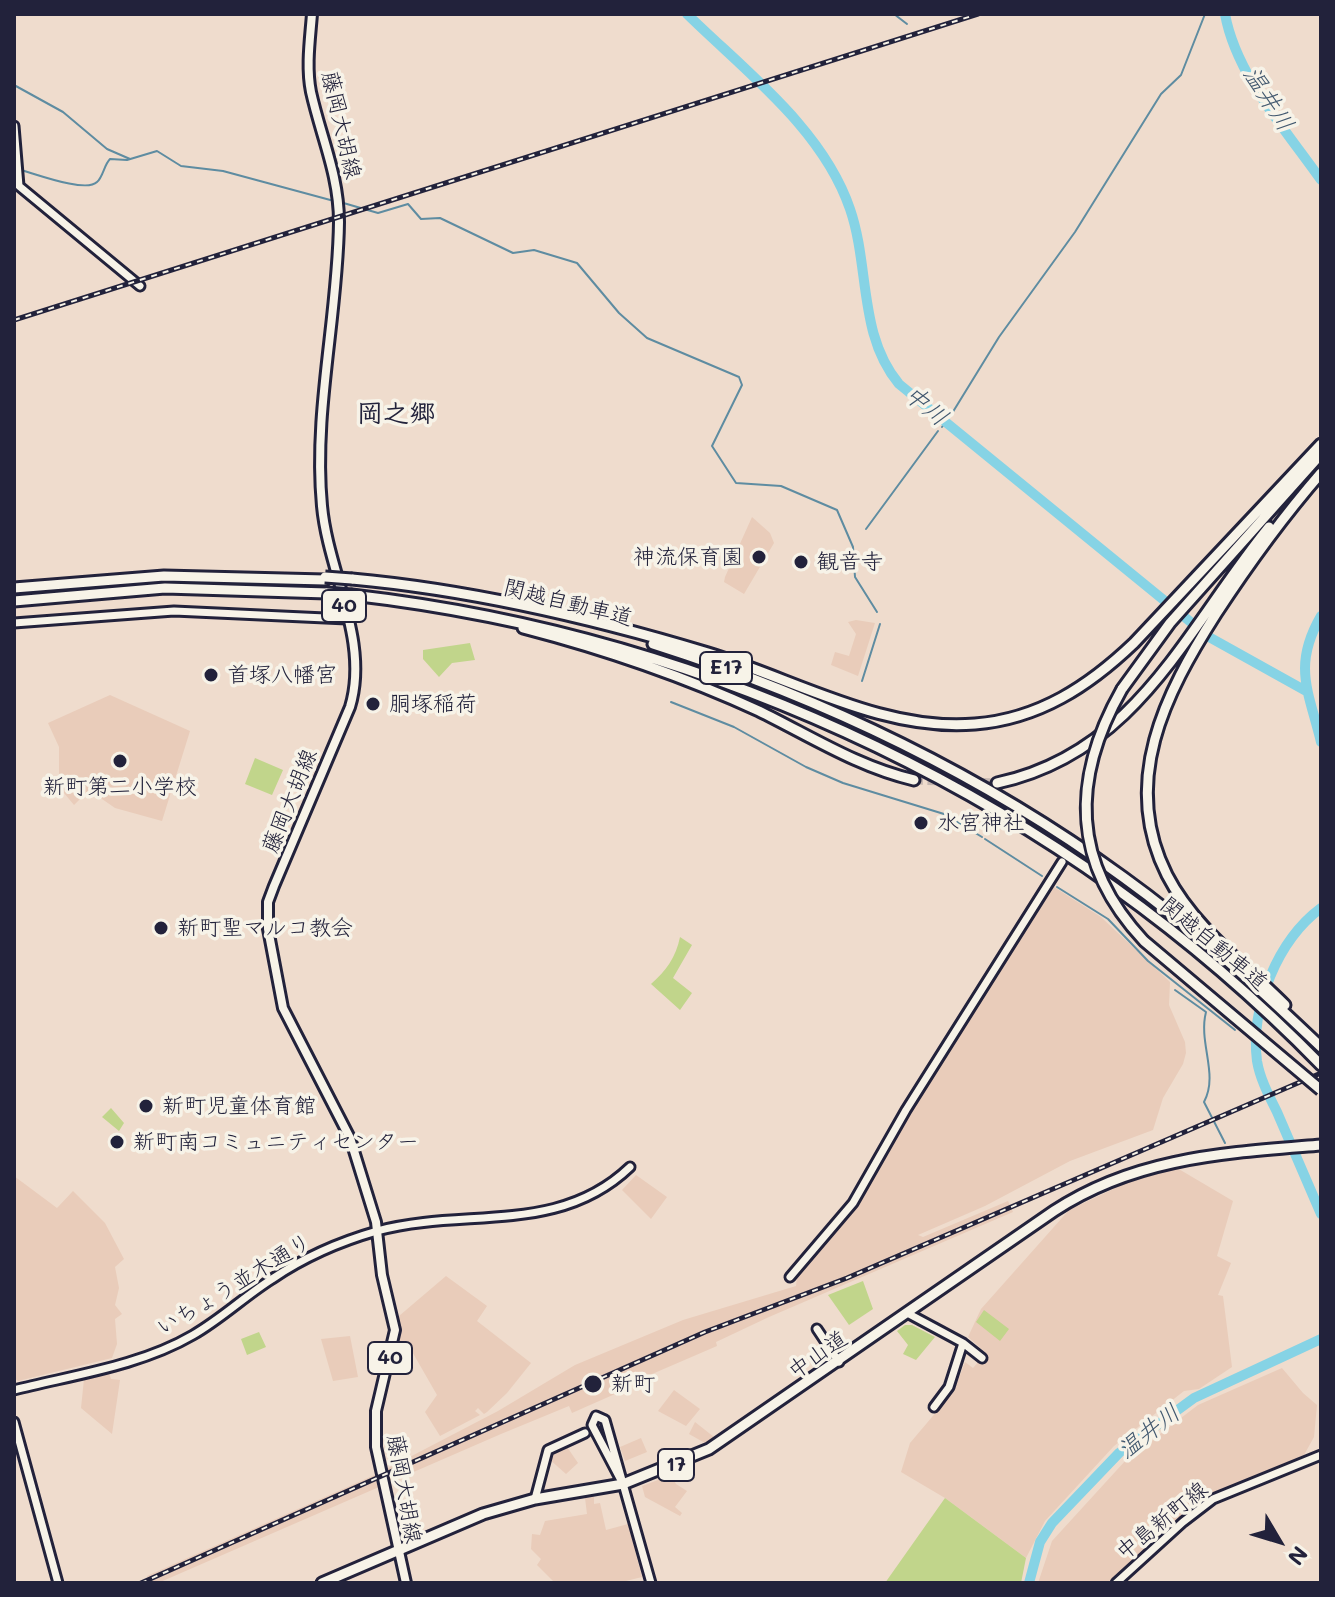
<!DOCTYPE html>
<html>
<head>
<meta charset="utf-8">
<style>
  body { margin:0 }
  #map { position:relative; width:1335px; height:1597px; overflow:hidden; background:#efdccd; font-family:Mali,sans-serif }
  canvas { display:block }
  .frame { position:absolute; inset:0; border:16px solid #22223b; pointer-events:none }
  .north { position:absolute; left:1239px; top:1501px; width:80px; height:80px; -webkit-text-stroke:6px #f7f3e8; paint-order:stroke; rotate:128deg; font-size:22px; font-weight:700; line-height:32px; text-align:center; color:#22223b }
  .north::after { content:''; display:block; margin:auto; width:28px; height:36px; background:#22223b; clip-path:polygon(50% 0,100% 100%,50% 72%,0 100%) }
</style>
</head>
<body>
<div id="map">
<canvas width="1335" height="1597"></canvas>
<div class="frame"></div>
<div class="north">N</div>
</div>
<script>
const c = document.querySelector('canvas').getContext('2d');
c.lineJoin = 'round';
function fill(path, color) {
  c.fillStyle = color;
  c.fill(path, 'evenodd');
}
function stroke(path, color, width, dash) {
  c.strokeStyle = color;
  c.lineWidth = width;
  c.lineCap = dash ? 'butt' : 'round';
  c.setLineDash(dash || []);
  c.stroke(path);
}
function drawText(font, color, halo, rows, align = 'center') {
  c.font = font + ' Mali,"Klee One",sans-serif';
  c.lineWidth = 7;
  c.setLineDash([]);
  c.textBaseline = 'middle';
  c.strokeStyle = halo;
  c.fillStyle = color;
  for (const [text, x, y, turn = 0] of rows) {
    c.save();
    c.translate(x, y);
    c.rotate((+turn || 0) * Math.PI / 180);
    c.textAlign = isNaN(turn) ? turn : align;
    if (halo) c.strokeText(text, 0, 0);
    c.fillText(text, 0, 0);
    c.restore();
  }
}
fill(new Path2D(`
  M752 517 770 533 774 543 744 594 724 582 725 577Z
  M856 620 875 623 858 676 831 665 835 652 849 656 856 634 848 622Z
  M110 695 190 731 162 821 115 808 89 790 74 805 64 793 59 776V747L48 723Z
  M1054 887 1101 917 1170 982 1169 1005 1185 1042 1186 1053 1183 1064 1163 1098 1153 1130 1070 1161 985 1206 918 1235 923 1237 1008 1201 1013 1212 769 1317 716 1342 717 1346 615 1390V1394L572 1413 569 1406 501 1434 158 1583H150L147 1576 379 1473 498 1411 575 1365 683 1320 796 1286 797 1276 850 1215 905 1118Z
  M1177 1168 1233 1201 1217 1256 1231 1263 1218 1295 1223 1296 1232 1367 1199 1389 1184 1391 1114 1446 1045 1521 1026 1558 945 1498 901 1472 910 1443 954 1391 965 1362 973 1368 986 1353 968 1337 981 1309 1069 1210 1126 1183Z
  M636 1175 667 1197 651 1219 622 1190Z
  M14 1176 57 1208 73 1191 105 1223 124 1259 115 1267 119 1288 115 1305 122 1314 115 1319 117 1344 112 1358 18 1381 14 1378Z
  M446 1276 487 1306 477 1321 531 1363 507 1393 487 1412 484 1414 478 1408 475 1411 480 1415 440 1436 425 1412 437 1395 410 1348 398 1349 399 1316Z
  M350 1336 358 1377 333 1381 321 1339Z
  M1282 1368 1303 1393 1317 1405 1314 1437 1304 1455 1211 1494 1107 1583H1038L1052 1541 1126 1460 1198 1405Z
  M109 1373 111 1379 120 1380 112 1434 81 1408 84 1379Z
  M674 1390 700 1409 686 1426 658 1411Z
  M695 1422 714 1437 705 1443 689 1434Z
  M641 1438 647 1452 625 1461 620 1447Z
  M565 1444 578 1463 566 1474 548 1458 550 1453Z
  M671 1475 676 1484 687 1491 675 1507 682 1513 680 1516 645 1497 642 1486Z
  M594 1497V1504L600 1503 606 1530 628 1524 642 1577 618 1583H555L537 1565 541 1559 531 1549 532 1534 540 1535 545 1521 587 1514 585 1498Z`), '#e9ccba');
fill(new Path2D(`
  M470 643 475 660 452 663 439 677 423 659V650Z
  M255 758 283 770 272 795 245 784Z
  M680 937 692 945 673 978 692 993 680 1010 651 984C666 971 676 957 680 937Z
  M111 1108 124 1123 119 1131 102 1117Z
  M863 1281 873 1309 849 1325 828 1295Z
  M984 1310 1009 1329 1000 1341 976 1322Z
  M905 1325H912L935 1337 916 1360 903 1354 908 1345 897 1331Z
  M259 1332 266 1347 247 1355 241 1339Z
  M945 1498 1026 1558 1021 1583H885Z`), '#c1d58b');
stroke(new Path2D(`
  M894 14 907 24
  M14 85 63 112 107 149 130 159
  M21 170C36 174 86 193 97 182 103 177 104 165 110 159L127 160 157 151 181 166 223 171 334 201
  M340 202 378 213 408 204 421 219 440 218 513 253 534 250 577 263 619 313 647 338 739 377 742 385 712 446 736 483 781 486 837 510 853 547 855 577 877 612
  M951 415 999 337 1075 232 1161 94 1181 75 1205 14
  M943 422 946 418
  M942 427 948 419
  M866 529 938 431
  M862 681 880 624
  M671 702 734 727 806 767 843 783 944 814 982 837
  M985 839 1042 876
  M1057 887 1108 919 1148 961 1235 1030
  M1175 990 1206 1012C1198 1043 1219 1074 1204 1102L1225 1143
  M1252 1045 1257 1049`), '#5e8ca1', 2);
stroke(new Path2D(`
  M687 14C745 71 823 129 850 209 870 267 858 335 899 384L1209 637 1306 691
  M1225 14C1236 75 1286 130 1321 180
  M1321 616C1292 666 1309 692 1321 742
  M1321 908C1278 940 1250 1007 1257 1061 1260 1079 1269 1096 1277 1112 1292 1146 1306 1180 1321 1214
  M1029 1583 1040 1542 1052 1523 1119 1453 1194 1398 1321 1339`), '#86d3e5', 10);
stroke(new Path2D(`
  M914 780 997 783`), '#c6b7b0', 9, [9, 4.5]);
const secondary = new Path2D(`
  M14 126 19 186 140 286
  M14 623 174 611 347 619
  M790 1277 853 1203 906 1110 1062 862
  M909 1314 963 1343 982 1358
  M817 1329 839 1362
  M14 1390C73 1375 140 1366 193 1335 221 1319 245 1296 272 1279 303 1258 342 1241 377 1231 465 1207 558 1236 630 1167
  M934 1407 949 1387 963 1343
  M14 1422 58 1583
  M623 1484 592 1425 596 1416 605 1420 651 1583
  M535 1499 548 1450 585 1433
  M1116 1583 1183 1522 1213 1499 1321 1455`);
const primary = new Path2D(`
  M312 14C310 40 306 67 311 92 321 137 339 175 339 222 338 317 313 411 322 506 328 572 370 641 350 707L274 886 268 902V929L283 1008 350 1138 376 1222 382 1275 395 1330 376 1411V1447L406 1583`);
const highway = new Path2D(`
  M352 579C473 590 592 618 708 653 794 679 883 732 975 724 1039 719 1089 686 1134 643L1321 444
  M14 588 164 576 325 580
  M352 595C717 637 1063 801 1321 1065
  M14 601 165 588 327 593
  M523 628C604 649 683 676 759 711 810 736 858 767 914 780
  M653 644C820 697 981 774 1123 877 1194 928 1258 987 1321 1047
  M1122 689 1170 623 1321 454
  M997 783C1137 753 1186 629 1269 527
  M1285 1005C1245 965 1193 926 1167 875 1120 782 1165 694 1216 614 1248 565 1282 518 1321 473
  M322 1583 483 1514 535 1499 623 1484 709 1449 1054 1211C1136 1157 1226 1153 1321 1145`);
stroke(secondary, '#22223b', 13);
stroke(primary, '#22223b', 14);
stroke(highway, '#22223b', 15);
stroke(secondary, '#f7f3e8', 7);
stroke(primary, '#f7f3e8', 8);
stroke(highway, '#f7f3e8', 9);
const rail = new Path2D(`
  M14 320 978 14
  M141 1583 705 1332 847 1278 1321 1073`);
stroke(rail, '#22223b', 5);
stroke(rail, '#f7f3e8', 2, [6]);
const highwayBridge = new Path2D(`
  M325 577 352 579
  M327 593 352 595
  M1122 689C1071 779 1071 863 1144 941L1321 1090`);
stroke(highwayBridge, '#22223b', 15, []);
stroke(highwayBridge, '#f7f3e8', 9);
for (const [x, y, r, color] of [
  [759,557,8,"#22223b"],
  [801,562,8,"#22223b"],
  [211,675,8,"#22223b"],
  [373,704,8,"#22223b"],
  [120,761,8,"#22223b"],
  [921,823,8,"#22223b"],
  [161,928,8,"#22223b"],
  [146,1106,8,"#22223b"],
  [117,1142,8,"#22223b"],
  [593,1384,10,"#22223b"]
]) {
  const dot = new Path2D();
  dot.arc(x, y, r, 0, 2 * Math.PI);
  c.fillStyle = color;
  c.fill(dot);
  stroke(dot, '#f7f3e8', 3);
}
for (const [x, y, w] of [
  [344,606,44],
  [726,668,52],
  [390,1358,44],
  [676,1465,36]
]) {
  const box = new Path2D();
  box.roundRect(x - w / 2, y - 16, w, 32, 6);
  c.fillStyle = '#f7f3e8';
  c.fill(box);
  stroke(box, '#22223b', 2);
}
drawText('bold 20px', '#22223b', null, [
  ["40",344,606],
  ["E17",726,668],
  ["40",390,1358],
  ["17",676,1465]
]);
drawText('22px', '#22223b', '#f7f3e8', [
  ["藤岡大胡線",341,125,77],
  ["関越自動車道",568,603,14],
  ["藤岡大胡線",290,801,-68],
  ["関越自動車道",1214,944,40],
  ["いちょう並木通り",234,1285,-31],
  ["中山道",818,1355,-35],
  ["藤岡大胡線",404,1489,80],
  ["中島新町線",1162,1521,-39]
]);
drawText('22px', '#22223b', '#f7f3e8', [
  ["神流保育園",743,557,"right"],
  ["観音寺",817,562],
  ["首塚八幡宮",227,675],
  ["胴塚稲荷",389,704],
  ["新町第二小学校",120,787,"center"],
  ["水宮神社",937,823],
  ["新町聖マルコ教会",177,928],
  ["新町児童体育館",162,1106],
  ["新町南コミュニティセンター",133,1142],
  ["新町",611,1384]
], 'left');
drawText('italic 24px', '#40576e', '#f7f3e8', [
  ["温井川",1268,99,57],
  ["中川",926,406,40],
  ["温井川",1149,1432,-38]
]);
drawText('bold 26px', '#22223b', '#f7f3e8', [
  ["岡之郷",396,414]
]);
</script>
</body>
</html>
